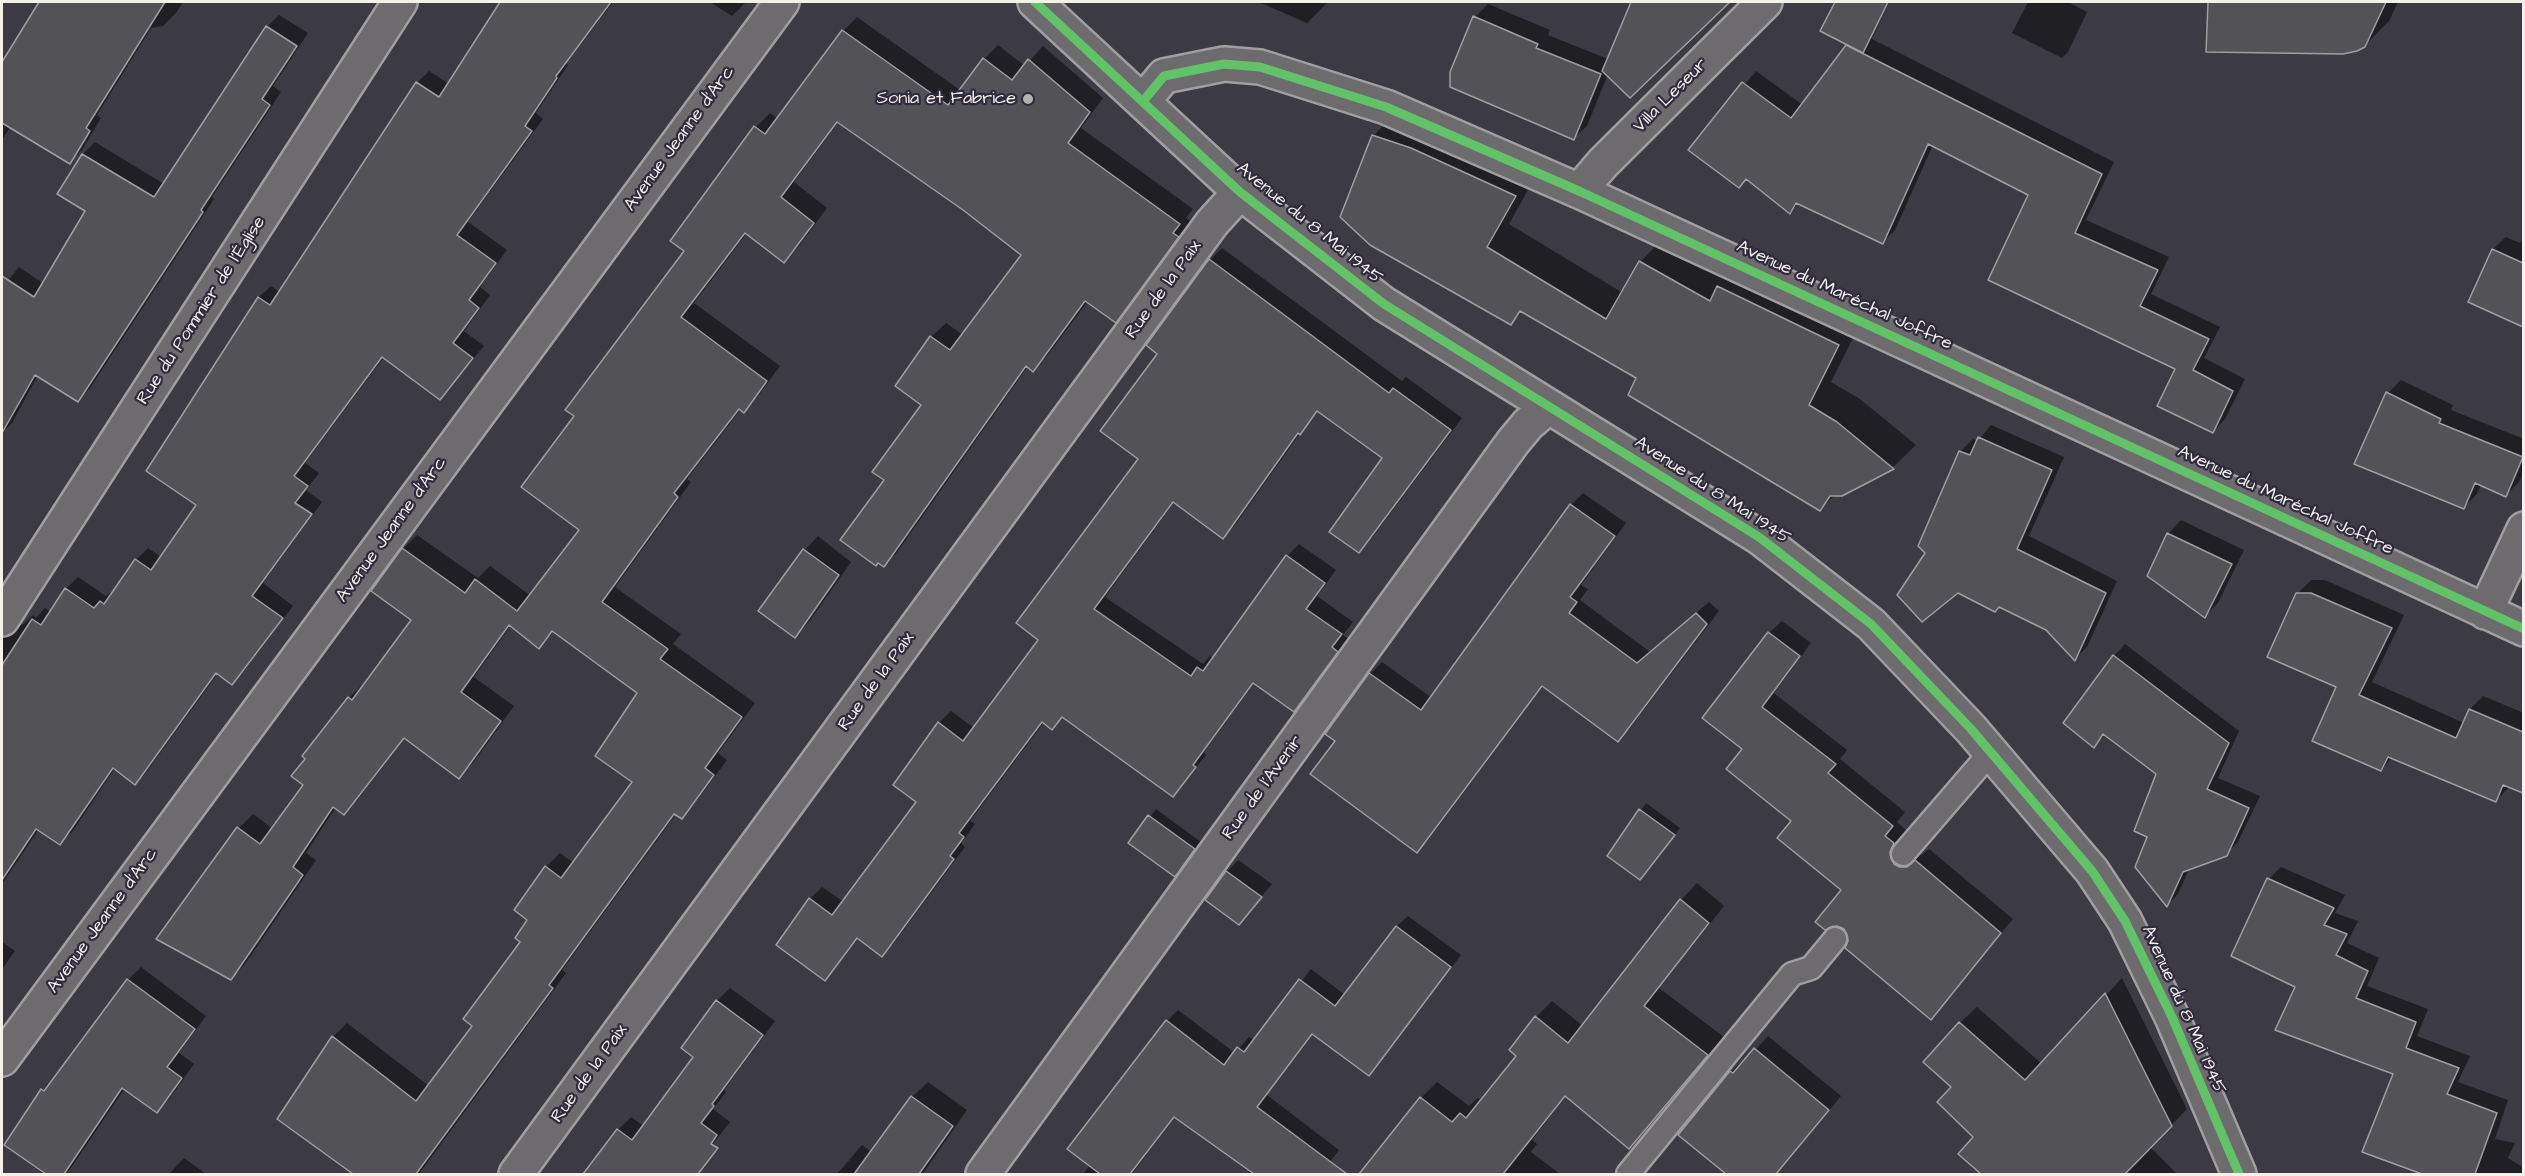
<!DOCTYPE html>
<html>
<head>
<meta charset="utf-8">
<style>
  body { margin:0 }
  #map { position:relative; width:2525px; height:1176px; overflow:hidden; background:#3c3a43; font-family:"Architects Daughter",sans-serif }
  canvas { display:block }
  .frame { position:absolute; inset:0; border:3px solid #f4f1e8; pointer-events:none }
</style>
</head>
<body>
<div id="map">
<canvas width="2525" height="1176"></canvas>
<div class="frame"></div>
</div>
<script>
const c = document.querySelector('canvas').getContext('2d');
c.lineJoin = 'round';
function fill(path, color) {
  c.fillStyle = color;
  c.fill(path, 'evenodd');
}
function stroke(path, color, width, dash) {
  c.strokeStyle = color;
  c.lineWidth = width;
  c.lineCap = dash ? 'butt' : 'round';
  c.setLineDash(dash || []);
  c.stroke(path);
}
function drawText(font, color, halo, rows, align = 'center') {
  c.font = font + ' "Architects Daughter",sans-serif';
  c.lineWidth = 4.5;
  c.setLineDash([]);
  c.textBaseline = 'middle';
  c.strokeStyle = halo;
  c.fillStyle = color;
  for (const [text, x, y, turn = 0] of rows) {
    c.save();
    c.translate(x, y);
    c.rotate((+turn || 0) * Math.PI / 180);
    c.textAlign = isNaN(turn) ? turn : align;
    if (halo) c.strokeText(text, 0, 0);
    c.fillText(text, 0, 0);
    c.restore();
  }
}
fill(new Path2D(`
  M55 2H183L176 13 163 26 151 28 97 115 101 118 82 150 69 162 10 127 2 140V65L31 16 51 7Z
  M502 2H613L566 64 568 65 536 113 543 119 468 222 507 250 480 287 490 295 464 331 484 346 440 398 384 357 305 463 319 473 306 490 322 502 263 583 293 606 244 671 232 683 218 673 147 771 135 783 115 768 72 832 60 843 39 829 2 884V620L13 626 24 624 33 615 36 618 45 608 51 612 66 589 78 577 106 596 113 590 115 591 136 560 148 548 161 557 198 505 148 470 259 297 271 286 280 292 417 83 429 71 449 84Z
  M710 2H746L732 16Z
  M1262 2H1328L1307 23 1261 3Z
  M1639 2H1728L1630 96 1608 74 1587 126 1573 139 1475 17 1488 4 1550 30 1548 35 1608 59 1627 13Z
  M1837 2H1887L1868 38H1872L1890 2 1872 39 2114 162 2086 220 2169 257 2151 294 2220 327 2204 358 2245 379 2225 419 2213 431 2177 368 2030 194 1933 145 1895 230 1883 242 1799 203 1790 212 1746 178 1690 150 1756 71 1803 105 1849 44 1822 30Z
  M2028 2H2068L2087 12 2068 52 2062 58 2012 33Z
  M2209 2H2398L2389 21 2364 46 2207 50Z
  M279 15 308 33 273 86 281 92 212 197 214 199 90 388 78 400 38 375 12 423 2 433V288L19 267 44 284 87 210 59 193 83 154 95 142 164 184 267 27Z
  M857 17 960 90 984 59 998 45 1025 66 1043 46 1103 98 1081 128 1193 209 1186 218 1192 222 1129 307 1115 321 1088 301 1047 356 1033 370 1028 366 898 551 884 566 886 480 923 405 897 385 931 337 946 323 963 335 1023 255 964 209 839 121 794 182 827 208 798 247 784 261 747 233 694 303 780 366 758 396 744 411 741 409 687 479 691 482 615 587 681 634 673 644 755 703 718 753 727 760 695 803 681 817 676 814 562 970 566 973 419 1174H356L279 1119 333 1037 347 1023 429 1086 474 1025 522 941 546 867 560 853 574 863 634 782 639 693 554 631 539 647 511 625 474 677 514 706 473 763 459 777 406 737 358 799 344 813 336 807 306 853 316 860 245 964 230 979 239 828 253 814 273 829 305 785 349 698 363 684 365 685 413 620 403 549 417 535 478 578 490 566 531 596 581 530 576 416 686 251 672 241 756 127 770 113 778 119 843 31Z
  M1396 113 1538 172 1509 224 1623 293 1640 262 1663 239 1861 322 1831 382 1860 399 1916 445 1893 467 1842 495H1835L1820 509 1638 378 1523 311 1511 323 1373 136Z
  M2506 237 2520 243 2524 237V325L2470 302 2493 249Z
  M1222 248 1402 381 1406 377 1462 418 1371 539 1359 551 1384 458 1319 411 1303 429 1235 525 1223 537 1175 501 1105 597 1203 664 1210 656 1214 659 1287 556 1299 544 1336 570 1317 596 1353 622 1343 635 1349 639 1306 698 1294 710 1255 682 1204 752 1206 755 1173 795 1064 716 1052 728 1044 722 970 821 975 824 961 843 965 847 894 943 882 955 859 937 825 979 778 945 810 899 822 887 844 902 918 801 939 723 951 711 974 728 1040 639 1140 458 1159 353 1210 260Z
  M2401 380 2453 405 2451 410 2524 439V472L2519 482 2506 495 2481 484 2477 494 2464 507 2356 463 2388 393Z
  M1991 425 2064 457 2029 536 2117 581 2087 647 2075 659 2047 629 1927 553 1960 452 1973 439 1978 441Z
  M1583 493 1626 523 1581 585 1588 589 1580 600 1650 652 1709 602 1719 611 1630 728 1618 740 1543 686 1429 839 1417 851 1337 741 1370 674 1382 662 1432 698 1571 505Z
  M2181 520 2244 550 2218 603 2205 616 2168 534Z
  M818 536 851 562 808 623 795 636 760 610 805 550Z
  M2311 580H2325L2404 615 2372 682 2464 723 2470 709 2483 696 2524 713V792L2510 786 2496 801 2393 757 2381 770 2338 686 2297 594Z
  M1782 621 1811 643 1774 693 1847 750 1840 759 1905 812 1897 822 1906 830 1902 838 1913 855H1921L1929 849 2013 919 1931 1018 1850 941 1844 889 1744 749 1769 633Z
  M2125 644 2239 731 2218 778 2260 796 2238 842 2226 854 2190 867 2178 894 2167 905 2149 836 2158 774 2106 734 2094 746 2114 656Z
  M1646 803 1680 828 1647 871 1609 856Z
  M1156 809 1201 842 1174 876 1130 842Z
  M1238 860 1272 884 1239 923 1227 872Z
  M2281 867 2345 895 2335 913 2358 921 2347 943 2379 958 2367 986 2428 1009 2417 1036 2470 1056 2458 1082 2508 1100 2495 1139 2515 1143 2508 1158 2524 1168V1174H2426L2364 1151 2395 1073 2297 987 2269 879Z
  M1697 883 1724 906 1659 988 1724 1037 1629 1147 1567 1095 1532 1140 1537 1144 1531 1152 1560 1174H1361L1421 1098 1437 1082 1469 1106 1478 1098 1482 1101 1518 1056 1536 1017 1552 1001 1583 1026 1681 900Z
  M1408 916 1461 955 1379 1063 1369 1074 1314 1033 1267 1095 1339 1150 1321 1174H1247L1251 1170 1176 1116 1132 1174H1083L1092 1163 1167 1021 1178 1010 1235 1053 1249 1037 1255 1041 1311 969 1345 995 1397 926Z
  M2 942 15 951 2 969Z
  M141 967 206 1016 179 1053 194 1064 170 1098 157 1111 125 1088 71 1168 65 1174H48L6 1145 43 1090 56 1077 128 980Z
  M2122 978 2187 1109 2150 1147 2177 1174H1983L1960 1154 1975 1137 1953 1087 1960 1023 1977 1007 2042 1064Z
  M730 988 775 1021 724 1090 726 1092 713 1109 730 1122 709 1149 686 1174H585L618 1130 631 1117 644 1126 695 1056 717 1001Z
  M1768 1036 1841 1096 1777 1174H1729L1680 1134 1731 1072 1744 1059 1746 1060Z
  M928 1082 967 1110 924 1172 922 1174H837L862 1145 872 1152 912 1097Z
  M184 1158 206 1174H169Z`), '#0007');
const building = new Path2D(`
  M39 2H165L86 128 90 131 70 164 2 123V62Z
  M500 2H611L556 76 557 78 525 126 532 131 457 235 496 263 469 300 479 308 453 343 473 358 440 400 382 357 294 476 308 486 295 503 312 514 252 596 283 618 232 685 216 673 135 785 113 768 60 845 36 829 2 880V665L32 619 41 625 65 588 94 608 100 601 104 604 135 559 151 570 196 505 146 471 258 297 270 305 416 82 439 97Z
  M1631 2H1730L1630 98 1602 71Z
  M1835 2H1888L1863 53 1820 31Z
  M2208 2H2386L2365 47 2357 51 2343 54 2206 52Z
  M1473 16 1538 44 1536 48 1601 74 1574 140 1450 87V72Z
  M266 26 297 46 262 99 270 105 201 210 203 212 78 402 35 375 2 433V276L34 297 85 211 57 194 82 154 154 197Z
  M842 30 948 105 983 58 1012 80 1028 59 1090 112 1068 143 1180 224 1173 233 1179 237 1116 323 1085 301 1033 372 1026 366 884 567 878 563 876 566 840 540 884 480 872 472 921 405 895 386 930 336 950 350 1021 255 963 210 837 122 781 197 814 223 784 263 745 233 681 317 767 381 744 413 739 409 674 493 678 497 602 602 668 649 660 659 742 717 705 768 714 775 682 819 674 814 549 985 553 988 416 1174H353L277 1119 332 1036 416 1101 472 1026 463 1019 520 942 515 938 527 920 514 910 545 866 561 878 632 782 595 756 637 693 552 631 539 649 509 625 461 692 501 721 459 779 404 738 344 815 333 807 293 867 303 875 231 980 156 939 237 827 260 844 303 785 291 776 305 759 302 756 348 697 352 700 411 620 371 591 402 548 465 593 475 579 517 611 579 530 521 487 574 416 565 410 684 251 670 241 754 126 765 134Z
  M1846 45 2102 174 2075 233 2158 270 2140 306 2209 339 2193 370 2233 391 2213 433 2157 406 2175 369 1988 280 2028 195 1928 144 1883 244 1796 203 1790 214 1746 179 1739 188 1688 150 1742 82 1791 118Z
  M1372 135 1411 148 1516 196 1487 247 1606 319 1639 261 1710 301 1717 286 1839 345 1809 405 1837 422 1894 469 1842 496H1830L1820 511 1628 395 1636 378 1520 311 1511 325 1370 245 1340 217Z
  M2492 249 2523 263V327L2468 302Z
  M1209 259 1389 393 1393 388 1451 430 1359 553 1329 532 1382 458 1317 411 1300 435 1298 433 1223 539 1173 502 1094 609 1191 676 1197 667 1203 671 1286 555 1325 583 1306 609 1342 634 1332 647 1338 652 1294 712 1253 683 1193 765 1196 767 1173 797 1062 717 1052 730 1042 722 959 833 964 837 950 856 954 859 882 957 857 938 825 981 776 945 809 898 832 915 916 802 893 785 938 722 963 741 1038 640 1016 623 1138 459 1100 431 1157 354 1146 345Z
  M2386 392 2441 419 2439 423 2523 457 2506 497 2475 483 2464 509 2354 464Z
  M1978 437 2052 470 2017 549 2106 593 2075 661 2046 630 1999 607 1995 612 1958 593 1922 622 1897 595 1925 553 1918 546 1959 451 1970 455Z
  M1570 504 1615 536 1570 597 1577 602 1569 613 1637 663 1696 613 1707 624 1618 742 1542 686 1417 853 1310 774 1335 741 1325 734 1369 673 1421 710Z
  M2167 533 2232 564 2205 618 2147 576Z
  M803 549 839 575 795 638 758 611Z
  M2296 593H2311L2392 628 2359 695 2456 738 2469 709 2523 732V793L2503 785 2496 802 2388 757 2381 771 2312 741 2336 687 2267 657Z
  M1768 632 1800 656 1762 707 1836 764 1828 773 1893 826 1885 836 1894 843 1890 852 1894 864 1900 867H1907L1915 860 2001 933 1931 1020 1845 948 1848 941 1844 929 1837 926 1825 930 1815 922 1841 890 1777 838 1791 821 1726 769 1742 749 1702 718Z
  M2113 655 2229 743 2207 789 2249 808 2227 856 2183 872 2167 907 2135 867 2147 837 2134 831 2156 774 2103 734 2094 748 2063 723Z
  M1639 809 1675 835 1640 880 1607 856Z
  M1148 815 1195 849 1175 877 1128 843Z
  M1226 871 1262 897 1239 925 1205 900Z
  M2267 878 2334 908 2324 925 2347 934 2336 955 2368 971 2356 998 2416 1022 2406 1048 2459 1068 2447 1094 2497 1113 2475 1174H2422L2362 1152 2393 1074 2275 1030 2295 987 2231 956Z
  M1680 899 1709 923 1644 1006 1708 1055 1629 1149 1565 1096 1503 1174H1359L1420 1097 1452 1122 1460 1113 1466 1118 1516 1056 1509 1050 1535 1016 1568 1043Z
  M1396 926 1451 967 1369 1076 1312 1034 1257 1107 1347 1174H1254L1174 1117 1130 1174H1100L1067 1149 1166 1020 1224 1065 1237 1047 1244 1052 1299 979 1335 1006Z
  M127 979 195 1029 167 1067 182 1078 157 1113 122 1088 64 1174H46L4 1145 41 1089 44 1091Z
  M2105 993 2172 1126 2125 1174H1981L1958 1154 1973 1137 1937 1102 1951 1087 1923 1062 1959 1022 2025 1080Z
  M716 1000 763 1035 712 1104 714 1106 701 1123 717 1135 711 1144 718 1148 698 1174H583L617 1129 632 1140 693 1057 681 1048Z
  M1754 1048 1829 1110 1776 1174H1726L1678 1135 1730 1071 1733 1073Z
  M911 1096 953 1126 919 1174H854Z`);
fill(building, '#535257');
stroke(building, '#9f9ea0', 1.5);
const service = new Path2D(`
  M1903 854 1991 752
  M1628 1174 1792 974 1811 968 1835 939`);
const minor = new Path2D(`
  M1144 100 1164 76 1224 64 1260 67 1386 107 1579 191 2524 629
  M1579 191 1603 163 1765 2
  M2485 612 2524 529
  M2 619 400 2
  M2 1059 782 2
  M516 1174 1212 223 1240 192
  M983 1174 1513 442 1528 424 1548 407`);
const tertiary = new Path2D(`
  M1035 2 1240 192 1384 304 1759 537 1871 624 1971 729 2092 871 2125 921 2172 1017 2239 1174`);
stroke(service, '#9f9ea0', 27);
stroke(minor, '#9f9ea0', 38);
stroke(tertiary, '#9f9ea0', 38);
stroke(service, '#6e6b6e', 22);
stroke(minor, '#6e6b6e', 33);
stroke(tertiary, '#6e6b6e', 33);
stroke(new Path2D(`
  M1035 2 1240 192 1384 304 1759 537 1871 624 1971 729 2092 871 2125 921 2172 1017 2239 1174
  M1144 100 1164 76 1224 64 1260 67 1386 107 1579 191 2524 629`), '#61c268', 9);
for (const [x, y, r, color] of [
  [1028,99,6,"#b4b1ae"]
]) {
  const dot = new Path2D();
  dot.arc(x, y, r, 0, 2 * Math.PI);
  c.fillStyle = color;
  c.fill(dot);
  stroke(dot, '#2f2a3d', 2);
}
drawText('18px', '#f4f1e8', '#2f2a3d', [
  ["Villa Leseur",1671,96,-45],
  ["Avenue Jeanne d'Arc",680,139,-54],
  ["Avenue du 8 Mai 1945",1309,224,39],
  ["Rue de la Paix",1164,290,-54],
  ["Avenue du Maréchal Joffre",1844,296,25],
  ["Rue du Pommier de l'Église",202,311,-57],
  ["Avenue du 8 Mai 1945",1712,491,33],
  ["Avenue du Maréchal Joffre",2285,501,25],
  ["Avenue Jeanne d'Arc",392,530,-54],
  ["Rue de la Paix",877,682,-54],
  ["Rue de l'Avenir",1263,788,-54],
  ["Avenue Jeanne d'Arc",103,921,-54],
  ["Avenue du 8 Mai 1945",2183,1010,66],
  ["Rue de la Paix",590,1074,-54]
]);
drawText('18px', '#f4f1e8', '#2f2a3d', [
  ["Sonia et Fabrice",1016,99]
], 'right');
</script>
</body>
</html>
